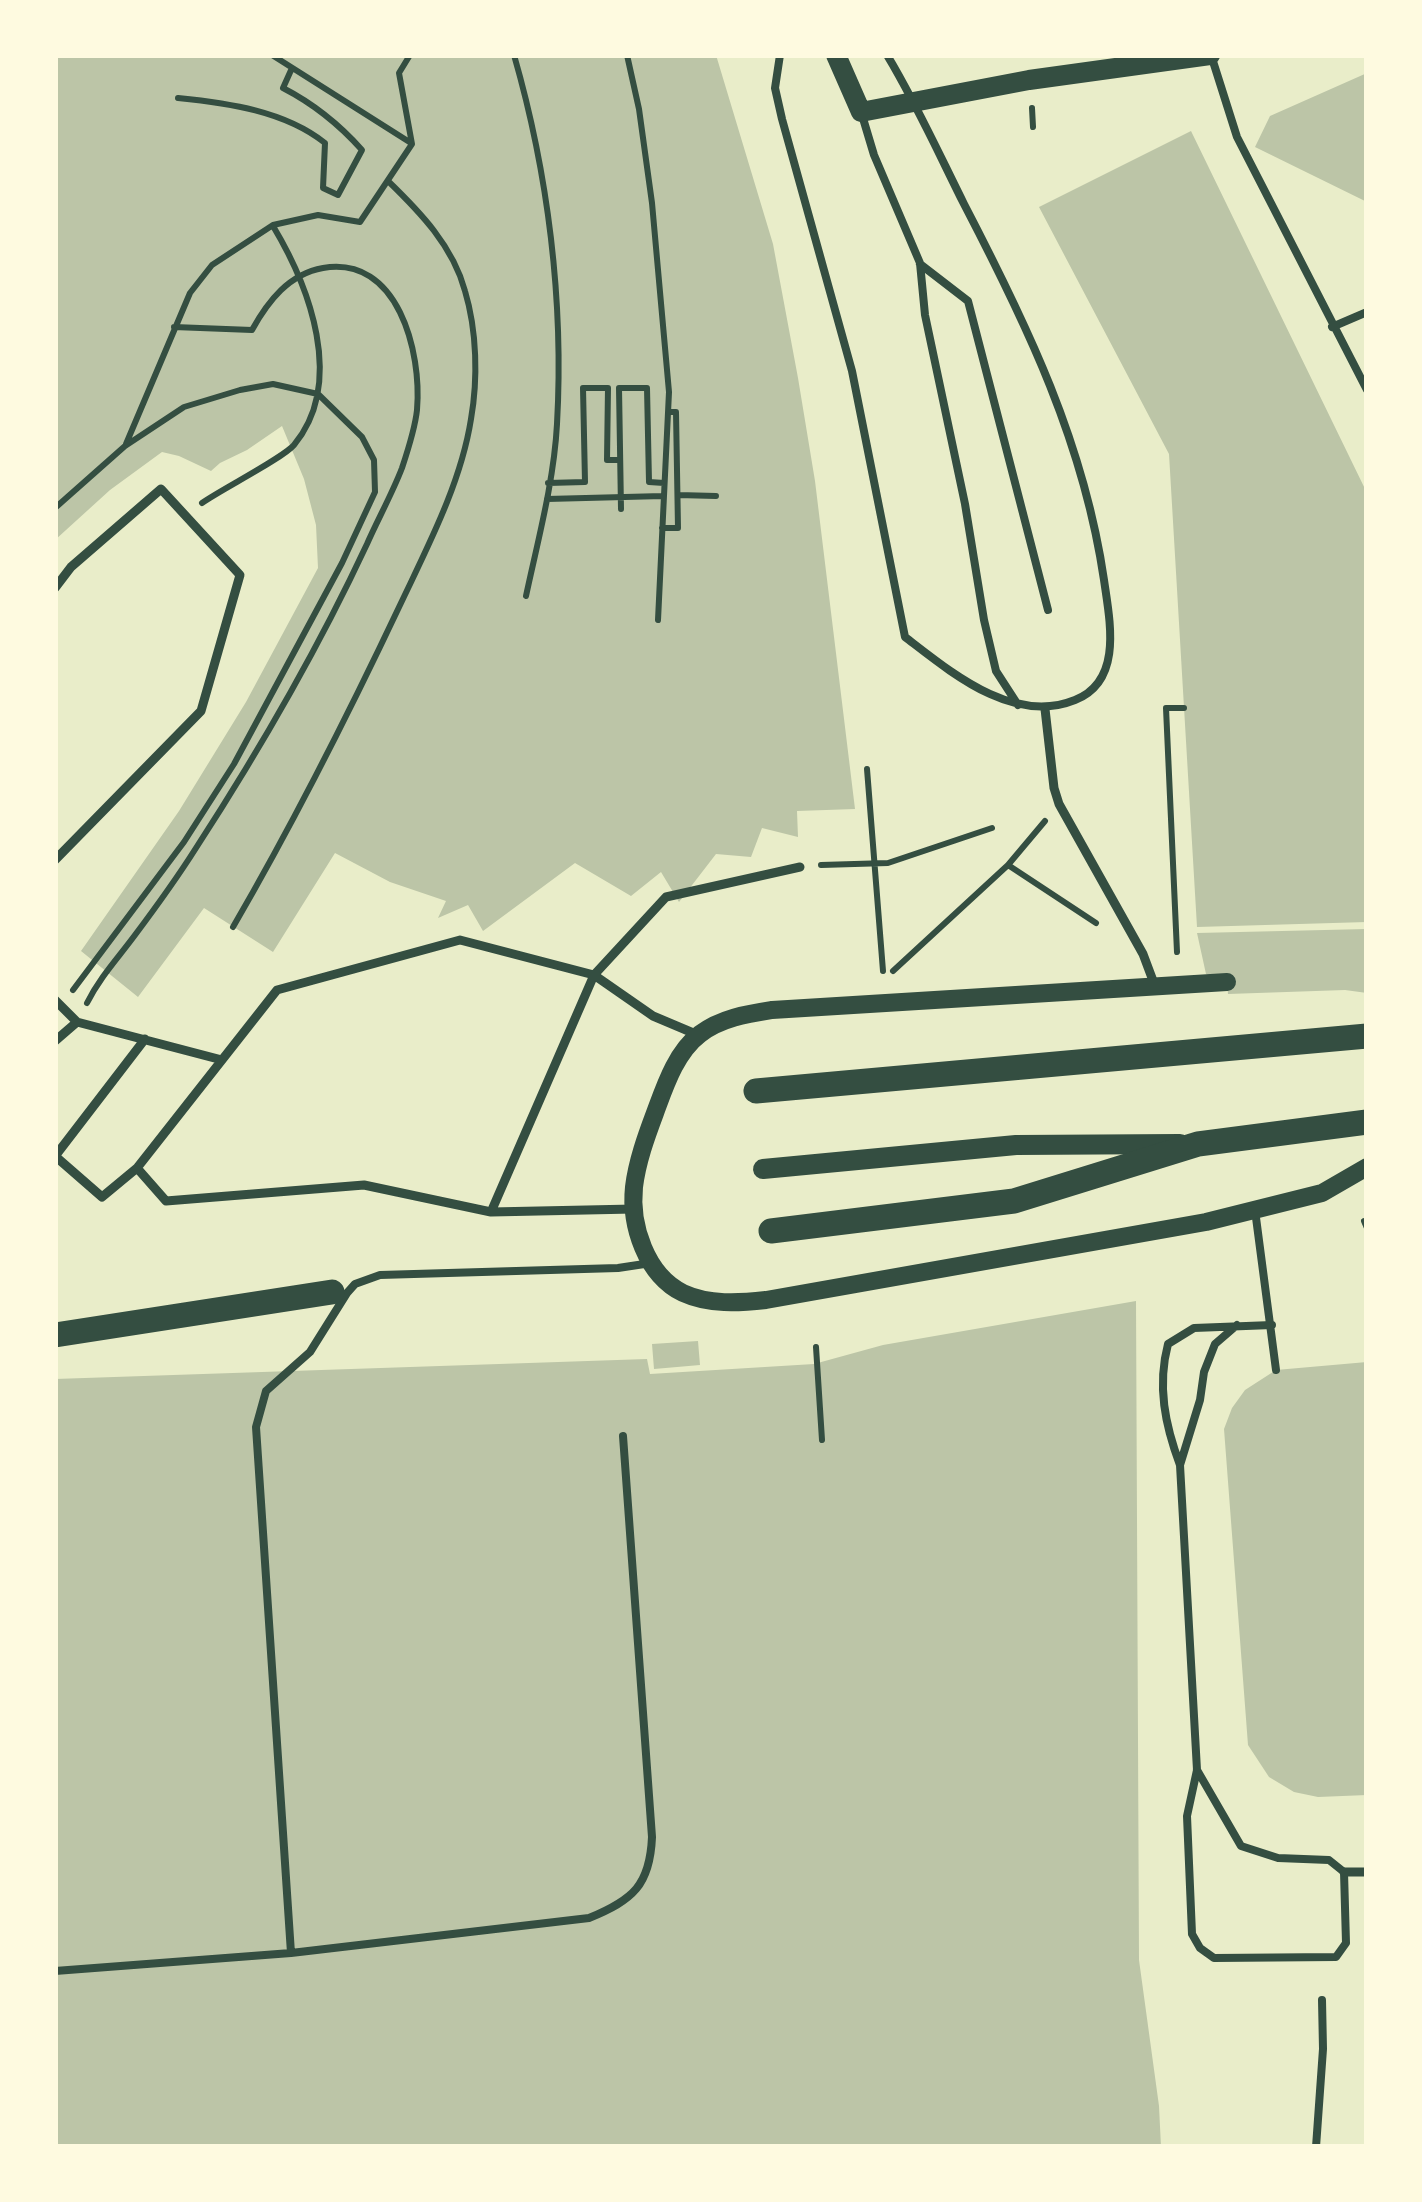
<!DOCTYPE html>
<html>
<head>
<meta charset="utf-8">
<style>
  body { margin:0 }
  #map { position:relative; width:1422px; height:2202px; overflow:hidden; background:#e9edc9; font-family:Poppins,sans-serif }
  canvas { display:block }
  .frame { position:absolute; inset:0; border:58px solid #fefae0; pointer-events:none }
</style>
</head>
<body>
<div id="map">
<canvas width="1422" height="2202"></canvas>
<div class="frame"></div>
</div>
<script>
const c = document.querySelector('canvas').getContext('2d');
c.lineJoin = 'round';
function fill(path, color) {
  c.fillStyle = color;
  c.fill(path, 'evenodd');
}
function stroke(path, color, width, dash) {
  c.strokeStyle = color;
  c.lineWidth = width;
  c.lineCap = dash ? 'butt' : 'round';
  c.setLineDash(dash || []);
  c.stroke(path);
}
fill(new Path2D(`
  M55 55H716L773 244 798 378 815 481 855 809 797 811 798 837 762 828 751 857 716 854 679 902 661 872 631 896 575 863 483 931 468 905 438 918 446 901 390 882 335 853 273 952 204 908 138 997 81 951 179 811 246 702 318 568 316 525 304 479 282 426 247 450 220 463 211 471 179 456 162 452 110 490 55 540Z
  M1367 73V202L1255 147 1270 116Z
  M1191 131 1367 493V922L1197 927 1169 454 1039 207Z
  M1367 929V993L1345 990 1228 994 1227 982 1206 974 1197 933Z
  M1136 1301 1139 1960 1159 2106 1161 2147H55V1379L647 1359 650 1374 814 1364 883 1345Z
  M698 1341 700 1365 654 1369 652 1344Z
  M1367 1362V1795L1318 1797 1294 1792 1269 1777 1248 1745 1224 1429 1232 1408 1245 1390 1276 1370Z`), '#bcc5a7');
stroke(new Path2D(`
  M272 55 411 143
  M514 55C548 173 564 301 557 424 554 481 538 540 526 596
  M627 55 639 109 652 203 669 392 658 620
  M178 98C228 103 285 111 325 143L323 188 338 195 362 150C338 123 314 104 283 88L292 68
  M1032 108 1033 127
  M126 444 190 293 212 265 273 225 318 215 360 222 412 144 399 73 410 55
  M548 483 585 482 583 388H608L607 460H620
  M678 495 716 496
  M547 499 663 496
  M202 503C222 489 283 458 294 445 346 382 309 286 273 226
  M55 508 125 446 184 407 240 390 273 384 318 394 362 437 374 460 375 492 342 563 234 764 184 842 73 990
  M621 509 619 388H647L649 482 664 483
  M662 528H678L676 412H668
  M867 769 883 971
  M821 865 888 863 992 828
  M1008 865 1096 923
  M233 927C294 822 349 713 401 603 428 546 461 483 471 419 478 379 477 331 465 291 453 246 420 212 388 181
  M1177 952 1166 708H1184
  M893 971 1008 865 1045 821
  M87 1003C100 977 118 958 135 935 156 907 177 878 196 848 259 751 318 649 367 544 378 519 392 494 402 468 408 450 415 429 417 410 422 352 398 255 323 268 289 274 268 301 252 330L174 327
  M1364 1221 1367 1228
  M816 1347 822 1440`), '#344e41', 6);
stroke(new Path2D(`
  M780 55 775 88 782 119 852 371 905 637C952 673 1013 725 1075 700 1123 681 1110 622 1104 580 1084 443 1027 325 964 204 939 154 916 103 887 55
  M1211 55 1237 137 1367 390
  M862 115 874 155 920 263 925 315 965 504 984 620 996 671 1018 705
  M920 264 968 301 1048 610
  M1332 327 1367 312
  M1255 1210 1276 1370
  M1180 1465 1200 1400 1204 1372 1215 1344 1237 1325
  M1197 1770 1241 1846 1278 1858 1329 1860 1344 1872 1346 1943 1336 1957 1214 1958 1200 1948 1192 1934 1187 1816 1197 1770 1180 1465C1165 1425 1157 1386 1168 1344L1194 1328 1272 1325
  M291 1953 589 1918C633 1900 650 1885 652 1837L623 1436
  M55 1971 291 1953 256 1427 266 1391 310 1352 347 1293 355 1284 380 1275 618 1268 651 1263
  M1316 2147 1323 2049 1322 2000`), '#344e41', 8);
stroke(new Path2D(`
  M55 588 71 567 161 489 240 575 201 711 55 860
  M1045 709 1054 788 1059 804 1143 954 1155 986
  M55 1000 77 1022 222 1060
  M55 1041 77 1022
  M56 1155 145 1039
  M55 1156 102 1197 137 1168 166 1201 364 1185 491 1212 634 1209
  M137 1168 277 990 460 940 594 975 653 1016 698 1035
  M491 1212 594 975 666 897 800 867
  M1344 1872H1367`), '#344e41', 9);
stroke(new Path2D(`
  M1227 982 772 1010C747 1014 721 1018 700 1034 676 1052 665 1086 655 1113 646 1137 637 1162 634 1187 630 1225 646 1275 683 1293 709 1305 739 1303 766 1300L1206 1222 1322 1193 1367 1167`), '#344e41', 18);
stroke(new Path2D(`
  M836 55 861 112 1029 80 1210 55
  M763 1169 1016 1145 1180 1144`), '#344e41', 20);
stroke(new Path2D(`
  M756 1091 1367 1036
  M771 1231 1014 1201 1198 1144 1367 1122
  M55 1335 332 1292`), '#344e41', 25);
</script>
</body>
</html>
